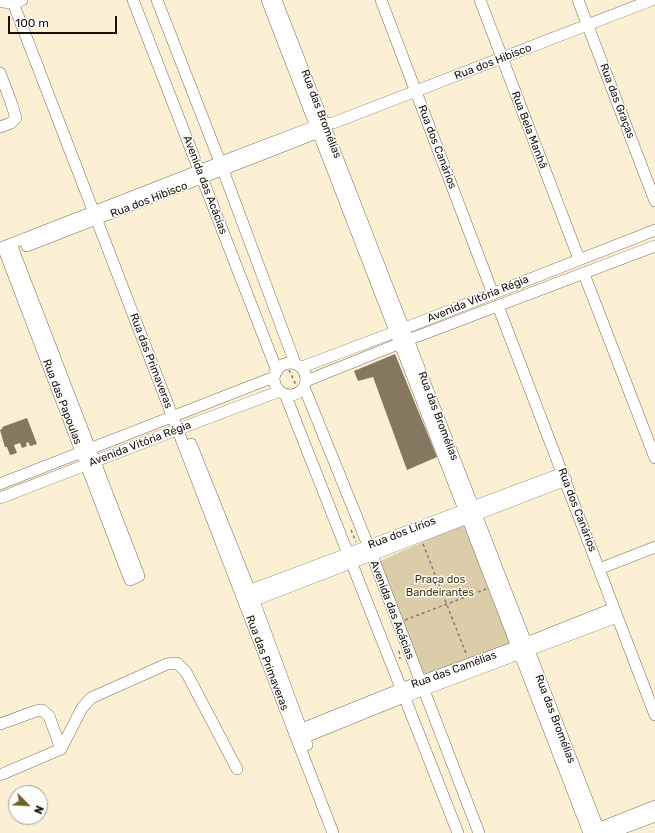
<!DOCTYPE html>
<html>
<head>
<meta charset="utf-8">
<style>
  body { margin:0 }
  #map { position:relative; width:655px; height:833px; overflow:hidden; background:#fbefd4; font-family:Rubik,sans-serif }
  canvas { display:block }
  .north { position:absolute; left:8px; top:785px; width:40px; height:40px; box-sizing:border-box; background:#fdfdfd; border:1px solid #a19f9b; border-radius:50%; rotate:114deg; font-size:11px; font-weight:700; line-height:16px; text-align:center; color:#161208 }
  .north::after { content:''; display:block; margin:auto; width:14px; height:18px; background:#715d2c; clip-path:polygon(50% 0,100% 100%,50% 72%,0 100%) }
  .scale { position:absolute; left:8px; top:16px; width:109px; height:18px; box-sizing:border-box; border:2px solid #161208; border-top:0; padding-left:5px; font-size:12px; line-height:14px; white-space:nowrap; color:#161208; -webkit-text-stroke:3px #fdfdfd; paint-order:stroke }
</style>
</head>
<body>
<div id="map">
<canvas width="655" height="833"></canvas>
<div class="north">N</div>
<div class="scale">100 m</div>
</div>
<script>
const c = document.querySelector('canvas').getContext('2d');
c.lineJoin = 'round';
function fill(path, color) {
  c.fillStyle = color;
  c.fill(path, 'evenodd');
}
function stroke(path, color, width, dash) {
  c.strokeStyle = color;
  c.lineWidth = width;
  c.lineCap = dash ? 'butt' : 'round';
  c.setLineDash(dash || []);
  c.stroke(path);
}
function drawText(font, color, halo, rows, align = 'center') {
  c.font = font + ' Rubik,sans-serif';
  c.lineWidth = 3;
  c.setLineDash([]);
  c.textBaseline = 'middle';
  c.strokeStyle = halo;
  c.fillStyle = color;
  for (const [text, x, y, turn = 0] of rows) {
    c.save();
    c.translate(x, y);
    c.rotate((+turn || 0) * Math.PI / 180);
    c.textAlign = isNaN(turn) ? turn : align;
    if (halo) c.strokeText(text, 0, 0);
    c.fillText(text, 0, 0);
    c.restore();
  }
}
fill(new Path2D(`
  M466 523 512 643 424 676 380 561Z`), '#dccdaa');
fill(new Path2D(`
  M395 354 437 457 407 470 373 377 358 381 354 371Z
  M27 418 37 444 30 446 28 442 26 443 27 446 22 448 20 443 14 445 17 453 10 455 7 447H5L0 430 3 428 2 427Z`), '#847960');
const minor = new Path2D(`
  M12 0 333 833
  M133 0 277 371
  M157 0 220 162 295 363
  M267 0 589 833
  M276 0 600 833
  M381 0 493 294
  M480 0 579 259
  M578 0 655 201
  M2 2 14 3 22 0
  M0 73 11 102 16 118 11 123 0 127
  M11 244 139 576 130 580 3 247 234 157 324 123H333L652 0
  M27 246 322 131
  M584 274 655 458
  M498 306 655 715
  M274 379a16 16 0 1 1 32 0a16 16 0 1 1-32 0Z
  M302 367 395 332 655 230
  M306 381 408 340 655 246
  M304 387 368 545 479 833
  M285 394 458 833
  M191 444 254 601 307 745
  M0 484 274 377
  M0 498 184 427 280 391
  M599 569 655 547
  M243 593 563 473
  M247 603 566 480
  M0 724 36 711 42 710 49 716 61 749
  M294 732 401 689 516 647 614 608
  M298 740 404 697 617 617
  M0 775 61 749 82 708 91 698 167 664 177 663 186 672 237 769
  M592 831 655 806
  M610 833 655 816`);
stroke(minor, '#7a6f57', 12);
stroke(new Path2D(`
  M289 370 296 385
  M351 530 356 542
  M423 544 467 656
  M405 620 486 589
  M399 651 400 659`), '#827a68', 1.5, [3, 3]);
stroke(minor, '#fff', 11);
drawText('11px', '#161208', '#fdfdfd', [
  ["Rua dos Hibisco",493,62,-21],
  ["Rua das Graças",617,101,69],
  ["Rua das Bromélias",321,114,69],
  ["Rua Bela Manhã",529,130,69],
  ["Rua dos Canários",437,147,69],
  ["Avenida das Acácias",205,185,69],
  ["Rua dos Hibisco",149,200,-21],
  ["Avenida Vitória Régia",478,299,-22],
  ["Rua das Primaveras",151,361,69],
  ["Rua das Papoulas",62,402,69],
  ["Rua das Bromélias",438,416,69],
  ["Avenida Vitória Régia",140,444,-21],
  ["Rua dos Canários",577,510,69],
  ["Rua dos Lírios",402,533,-21],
  ["Avenida das Acácias",392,610,69],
  ["Rua das Primaveras",267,663,69],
  ["Rua das Camélias",454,670,-20],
  ["Rua das Bromélias",555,719,69]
]);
drawText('11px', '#4a3804', '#fdfdfd', [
  ["Praça dos",440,580],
  ["Bandeirantes",440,593]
]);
</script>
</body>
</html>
